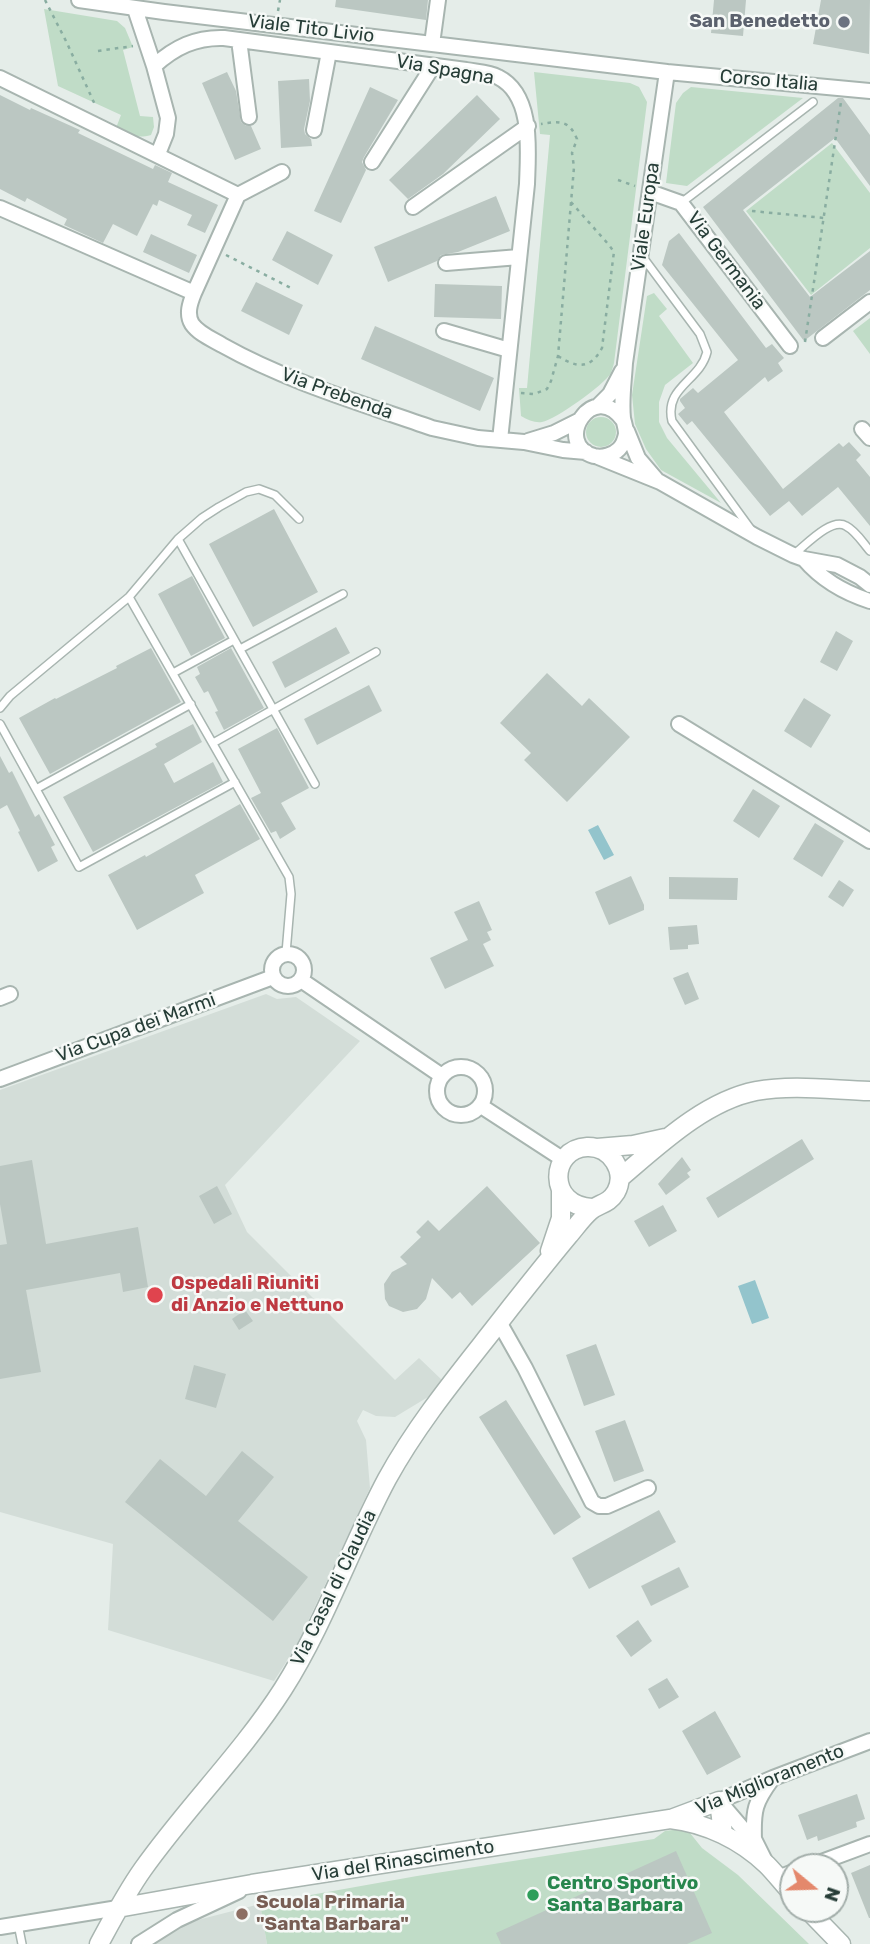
<!DOCTYPE html>
<html>
<head>
<meta charset="utf-8">
<style>
  body { margin:0 }
  #map { position:relative; width:870px; height:1944px; overflow:hidden; background:#e5ede9; font-family:Rubik,sans-serif }
  canvas { display:block }
  .north { position:absolute; left:779px; top:1853px; width:70px; height:70px; box-sizing:border-box; background:#f6f9f7; border:2px solid #a3aeaa; border-radius:50%; rotate:109deg; font-size:19px; font-weight:700; line-height:28px; text-align:center; color:#263d37 }
  .north::after { content:''; display:block; margin:auto; width:24px; height:32px; background:#e4886c; clip-path:polygon(50% 0,100% 100%,50% 72%,0 100%) }
</style>
</head>
<body>
<div id="map">
<canvas width="870" height="1944"></canvas>
<div class="north">N</div>
</div>
<script>
const c = document.querySelector('canvas').getContext('2d');
c.lineJoin = 'round';
function fill(path, color) {
  c.fillStyle = color;
  c.fill(path, 'evenodd');
}
function stroke(path, color, width, dash) {
  c.strokeStyle = color;
  c.lineWidth = width;
  c.lineCap = dash ? 'butt' : 'round';
  c.setLineDash(dash || []);
  c.stroke(path);
}
function drawText(font, color, halo, rows, align = 'center') {
  c.font = font + ' Rubik,sans-serif';
  c.lineWidth = 5;
  c.setLineDash([]);
  c.textBaseline = 'middle';
  c.strokeStyle = halo;
  c.fillStyle = color;
  for (const [text, x, y, turn = 0] of rows) {
    c.save();
    c.translate(x, y);
    c.rotate((+turn || 0) * Math.PI / 180);
    c.textAlign = isNaN(turn) ? turn : align;
    if (halo) c.strokeText(text, 0, 0);
    c.fillText(text, 0, 0);
    c.restore();
  }
}
fill(new Path2D(`
  M266 994 277 999 296 997 360 1041 225 1185 247 1232 395 1380 419 1358 443 1381 428 1397 395 1417 376 1416 363 1410 357 1421 366 1440 370 1488 297 1645 274 1681 108 1630 113 1544 0 1512V1090Z
  M260 1904 267 1944H154L182 1924Z`), '#d3ddd8');
fill(new Path2D(`
  M44 9 117 21 125 28 133 47 123 50 140 116 153 117 154 127 151 135C137 139 129 135 116 128L121 115 58 86Z
  M534 72 630 83 639 87 647 102 614 363C614 364 611 373 611 373 604 385 555 420 542 422 535 423 528 420 521 416L519 388H527L550 135 540 134Z
  M691 87 803 98 687 186 666 183 676 103 683 93Z
  M832 143 870 193V248L811 295 746 211Z
  M654 293 667 309 659 316 693 363 665 385 659 402V422L667 438 721 503 661 470 646 449 635 424 632 395 647 296Z
  M870 318V354L853 331Z
  M586 432a15 15 0 1 1 30 0a15 15 0 1 1-30 0Z
  M680 1829 690 1833 702 1848 738 1875 809 1944H267L260 1904 417 1876 654 1839 665 1831Z`), '#c0dcc7');
fill(new Path2D(`
  M598 825 614 855 604 860 588 830Z
  M755 1280 769 1318 752 1324 738 1286Z`), '#93c4cc');
fill(new Path2D(`
  M336 0H428L426 20 335 7Z
  M714 0H746L743 36 711 33Z
  M821 0H870L869 54 813 44Z
  M227 72 236 91 241 122 246 126H251L261 149 235 160 202 83Z
  M309 79 310 101 304 129 305 134 311 139 312 146 281 148 278 81Z
  M370 87 398 100 364 157 362 162 366 170 341 223 314 211Z
  M0 95 30 110 31 108 80 130 78 133 153 169 155 165 172 173 168 182 218 205 205 233 187 225 192 215 159 200 157 206 153 204 137 236 113 224 103 243 64 225 67 219 27 198 25 202 0 189Z
  M477 95 500 119 443 174 408 199 389 180Z
  M838 98H843L870 135V186L835 138 743 210 810 297 870 251V290L804 341 703 207Z
  M496 196 510 231 458 252 441 255 437 261 388 282 374 247Z
  M287 231 333 255 318 285 272 260Z
  M679 233 766 348 772 344 784 358 778 363 783 371 768 382 765 377 724 412 783 489 839 443 843 447 849 442 861 455 856 460 870 477V526L838 487 802 516 789 501 770 516 692 421 687 425 678 414 685 408 680 401V399L693 388 698 393 738 360 662 265 669 241Z
  M151 234 197 255 189 273 143 252Z
  M256 282 303 305 289 335 241 311Z
  M435 284 502 286 501 319 434 317Z
  M375 326 494 378 480 411 361 359Z
  M274 509 318 592 253 627 209 544Z
  M192 576 225 638 191 656 158 594Z
  M336 627 350 653 285 688 272 662Z
  M836 631 853 641 837 671 820 662Z
  M151 648 181 702 50 774 19 718 55 698 56 699 117 668 116 666Z
  M231 648 264 708 224 730 215 712 218 711 208 691 204 693 195 677 200 674 197 667Z
  M547 673 582 706 589 698 630 737 567 802 524 760 531 753 500 723Z
  M369 685 382 711 317 745 304 719Z
  M804 698 831 715 811 748 784 731Z
  M193 724 202 742 164 764 174 783 213 762 223 782 93 852 63 797 157 747 155 744Z
  M277 728 309 788 281 803 296 829 280 839 276 831 271 833 251 798 261 793 238 749Z
  M0 756 9 773 12 771 35 817 39 814 55 845 51 847 58 861 38 872 18 832 20 831 7 805 0 809Z
  M753 789 780 806 759 838 733 821Z
  M240 804 260 839 195 875 204 893 137 930 108 875 145 855 146 857Z
  M815 823 844 841 822 877 793 859Z
  M631 876 644 905V910L609 925 595 892Z
  M669 877 738 878 737 900 669 899Z
  M839 880 854 890 843 907 828 897Z
  M479 901 492 930 487 932 491 940 483 944 494 966 445 989 430 958 468 940 454 912Z
  M697 925 699 944 688 945V949L670 950 668 927Z
  M688 972 699 999 685 1005 673 978Z
  M802 1139 814 1159 718 1218 706 1198Z
  M682 1157 691 1170 687 1173 690 1177 666 1195 658 1184Z
  M32 1160 46 1244 138 1227 148 1287 123 1292 120 1273 26 1290 41 1372 0 1379V1245L7 1244 0 1204V1166Z
  M217 1186 232 1214 214 1224 199 1196Z
  M487 1186 540 1243 472 1306 460 1292 452 1299 432 1278 426 1299 417 1309 403 1312 389 1306 385 1299 384 1284 392 1272 407 1264 400 1257 421 1237 416 1232 428 1220 439 1231Z
  M663 1205 677 1231 649 1247 634 1221Z
  M245 1310 253 1321 239 1330 232 1319Z
  M596 1344 615 1395 584 1406 566 1355Z
  M194 1365 226 1374 216 1408 185 1399Z
  M506 1400 581 1517 554 1535 479 1417Z
  M625 1420 644 1471 614 1482 595 1431Z
  M242 1451 274 1477 238 1521 308 1577 273 1621 125 1502 160 1459 206 1496Z
  M659 1510 676 1542 589 1589 572 1558Z
  M679 1567 689 1587 651 1606 641 1586Z
  M638 1620 652 1641 631 1657 616 1636Z
  M667 1678 679 1697 659 1709 648 1689Z
  M715 1711 741 1757 707 1775 682 1731Z
  M857 1794 865 1819 856 1822 857 1827 818 1841 817 1836 807 1840 798 1815Z
  M676 1851 712 1933 687 1944H501L496 1933Z
  M870 1865V1918H869L851 1873Z`), '#bbc7c2');
const service = new Path2D(`
  M681 203 813 102
  M642 256 700 334 707 352C700 381 664 387 672 421L752 531
  M178 539 315 784
  M793 555C805 546 831 517 846 526 856 531 863 543 870 551
  M129 597 289 877 291 894 286 953
  M240 649 343 594
  M173 673 234 640
  M0 708 10 696 129 597 178 539 202 518 219 507 246 492 259 489 275 495 299 519
  M0 724 79 867 235 782
  M213 743 376 652
  M36 789 191 704
  M18 1924 22 1944`);
const minor = new Path2D(`
  M79 0 164 12 667 72 870 91
  M135 9 154 66 168 118 166 134 158 154
  M239 40 249 117
  M432 44 438 0
  M154 66C175 47 196 37 224 38L466 70C477 72 489 72 498 77 534 95 528 151 527 184L500 440
  M0 78 238 195
  M314 130 329 52
  M372 162 433 66
  M650 192 681 203 790 346
  M413 207 528 126
  M0 208 194 293 238 195 282 172
  M446 263 519 257
  M194 293C190 303 186 314 192 324 199 334 212 339 222 345 288 382 361 403 432 428L478 438 524 442 563 450 586 452
  M444 331 509 350
  M823 338 870 302
  M598 406 610 394 622 371
  M623 420C593 378 552 444 594 456 603 458 613 455 619 449 623 445 625 439 626 434 626 428 624 423 623 418 621 400 624 381 625 363L667 72
  M862 429 870 438
  M627 431 638 458 656 479
  M528 441 554 433 578 421
  M598 457 660 482 757 537 793 555 804 559 837 565 860 577 870 585
  M804 559C821 579 845 593 870 601
  M679 724 870 841
  M272 970a16 16 0 1 1 32 0a16 16 0 1 1-32 0Z
  M301 980 442 1076
  M0 998 10 994
  M437 1091a24 24 0 1 1 48 0a24 24 0 1 1-48 0Z
  M0 1079 273 977
  M481 1106 564 1160
  M499 1322 525 1368 592 1502 599 1506H607L648 1488
  M754 1839C753 1810 755 1802 772 1779
  M765 1861 754 1839 743 1829 719 1801 773 1778 870 1741
  M808 1867 870 1844
  M778 1878 793 1872
  M0 1927 118 1908
  M139 1944 177 1920 239 1891`);
const tertiary = new Path2D(`
  M597 1148 633 1145 665 1138
  M620 1178C659 1145 705 1101 756 1091 793 1084 833 1090 870 1091
  M550 1251 561 1218V1191
  M671 1819 719 1801 723 1834
  M118 1908 252 1884 670 1819C706 1823 741 1840 767 1865 776 1874 784 1885 793 1894
  M807 1909 841 1944
  M99 1944C113 1918 126 1893 143 1869 187 1807 242 1753 283 1689 325 1623 350 1548 387 1479 421 1417 468 1363 511 1307 530 1283 549 1259 569 1235 576 1227 582 1218 590 1211 599 1203 608 1205 616 1192 627 1172 611 1146 587 1147 549 1149 547 1206 592 1208`);
stroke(service, '#a8b5b0', 10);
stroke(minor, '#a8b5b0', 18);
stroke(tertiary, '#a8b5b0', 21);
stroke(new Path2D(`
  M45 0 67 43 96 107
  M278 11 280 0
  M98 51 133 46
  M618 180 635 186
  M752 211 824 218
  M226 255 291 288
  M805 342 841 102
  M558 356C577 368 590 370 602 348L613 259 614 252 609 245 570 201
  M521 393 534 394 547 389 551 381 558 356 574 167 572 153 577 139C569 120 560 121 541 124`), '#89ada1', 2.5, [3.5, 5]);
stroke(service, '#fff', 7);
stroke(minor, '#fff', 14);
stroke(tertiary, '#fff', 18);
for (const [x, y, r, color] of [
  [844,22,7,"#6b7280"],
  [155,1295,9,"#e0444e"],
  [533,1895,7,"#2e9e5b"],
  [242,1914,7,"#8d6e63"]
]) {
  const dot = new Path2D();
  dot.arc(x, y, r, 0, 2 * Math.PI);
  c.fillStyle = color;
  c.fill(dot);
  stroke(dot, '#f6f9f7', 2.5);
}
drawText('bold 19px', '#5b616d', '#f6f9f7', [
  ["San Benedetto",830,22]
], 'right');
drawText('19px', '#263d37', '#f6f9f7', [
  ["Viale Tito Livio",311,29,7],
  ["Via Spagna",445,70,10],
  ["Corso Italia",769,81,5],
  ["Viale Europa",646,217,-82],
  ["Via Germania",726,261,53],
  ["Via Prebenda",337,394,20],
  ["Via Cupa dei Marmi",136,1028,-20],
  ["Via Casal di Claudia",334,1588,-64],
  ["Via Miglioramento",770,1780,-22],
  ["Via del Rinascimento",403,1861,-9]
]);
drawText('bold 19px', '#be3a42', '#f6f9f7', [
  ["Ospedali Riuniti",171,1284],
  ["di Anzio e Nettuno",171,1306]
], 'left');
drawText('bold 19px', '#27864d', '#f6f9f7', [
  ["Centro Sportivo",547,1884],
  ["Santa Barbara",547,1906]
], 'left');
drawText('bold 19px', '#785e54', '#f6f9f7', [
  ["Scuola Primaria",256,1903],
  ["\"Santa Barbara\"",256,1925]
], 'left');
</script>
</body>
</html>
